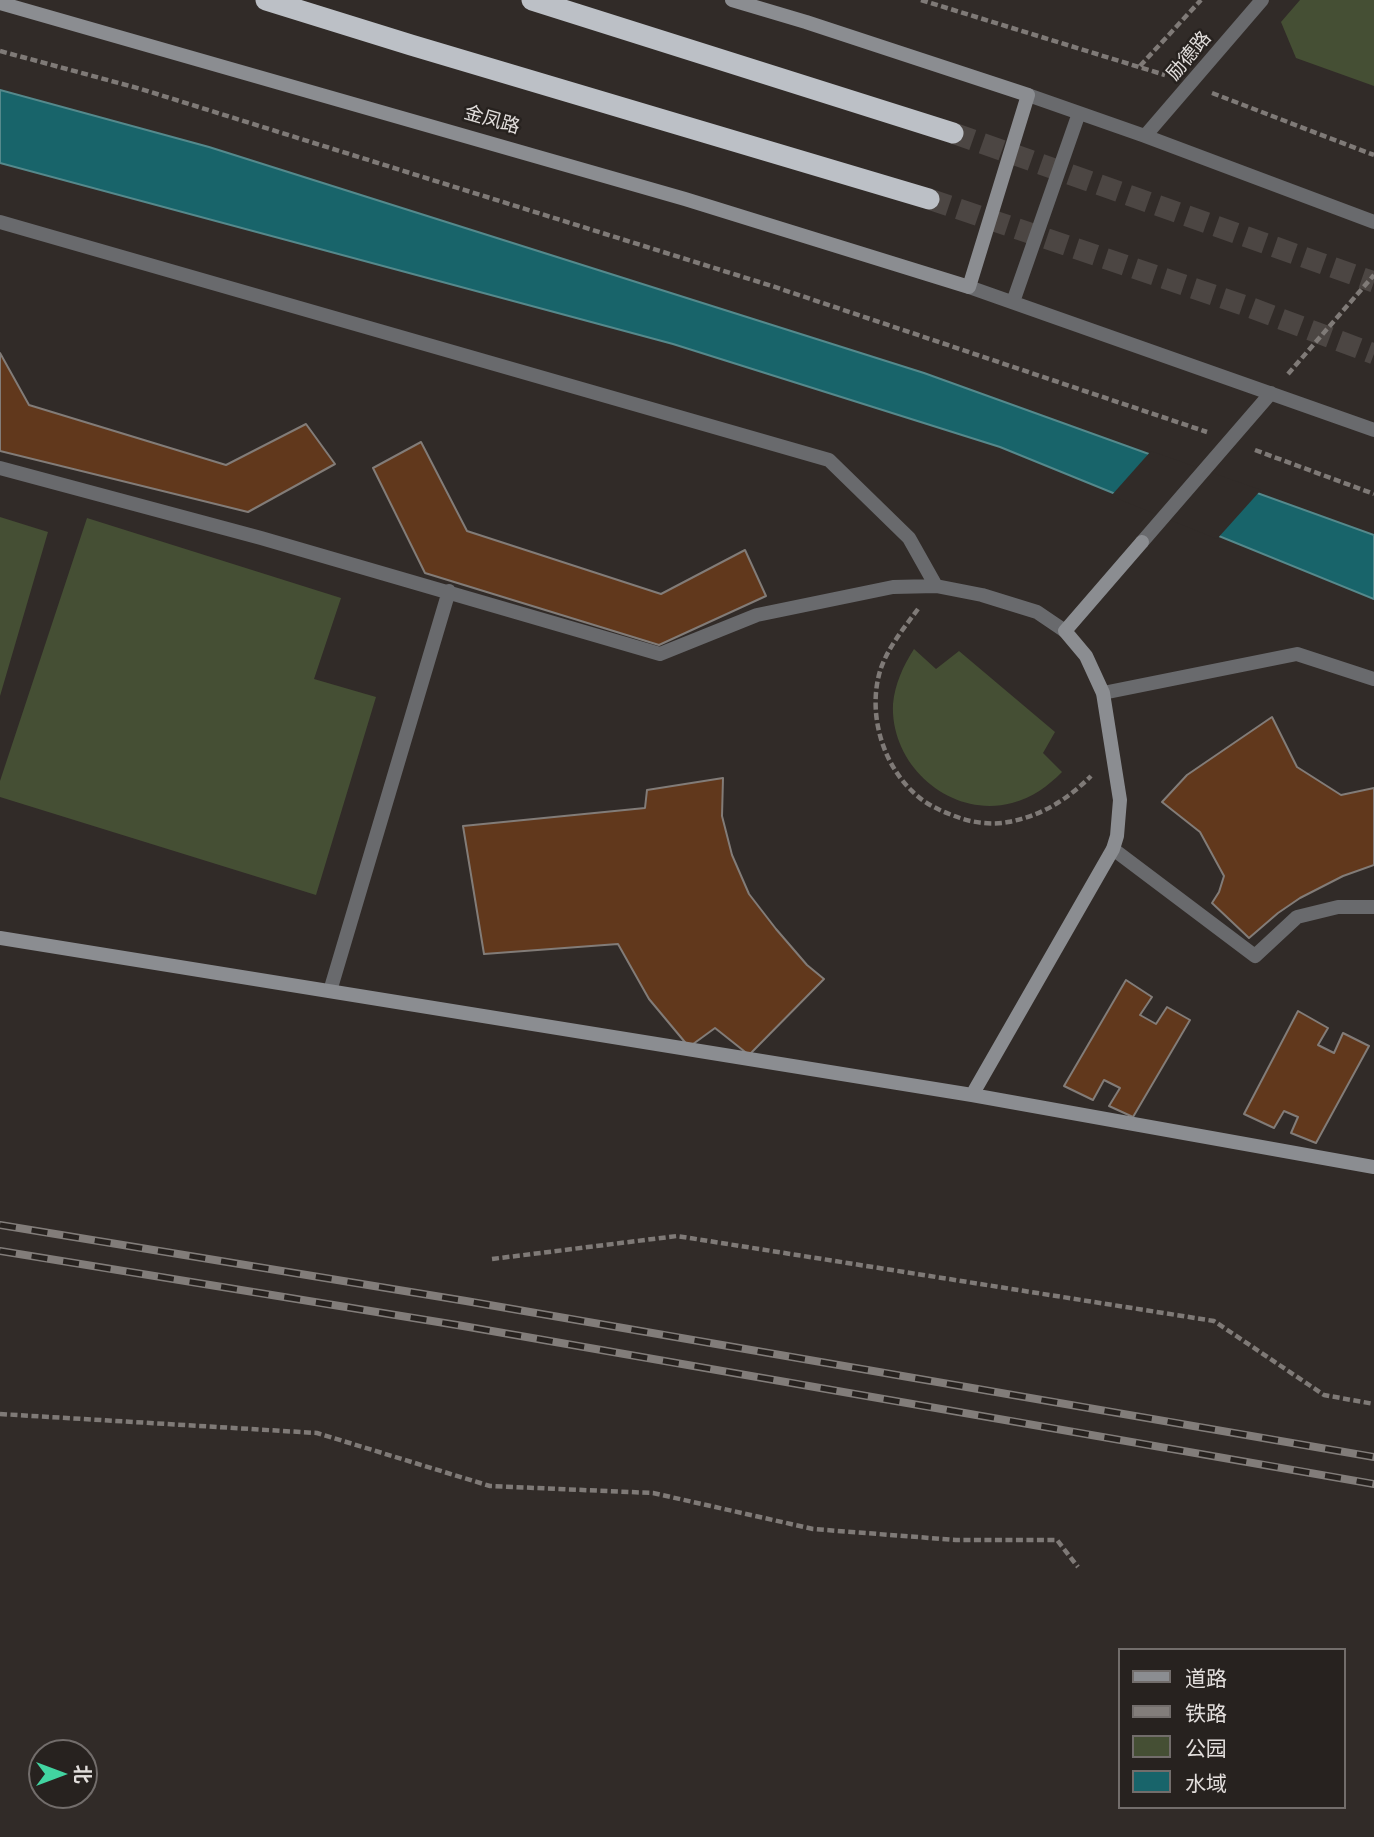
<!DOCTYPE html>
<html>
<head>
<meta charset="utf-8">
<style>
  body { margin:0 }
  #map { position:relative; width:1374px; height:1837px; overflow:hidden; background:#312b28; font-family:"Crimson Pro","Noto Sans SC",serif }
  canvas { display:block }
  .legend { position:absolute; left:1118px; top:1648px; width:228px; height:161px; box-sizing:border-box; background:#27221f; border:2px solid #726d6b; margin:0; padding:9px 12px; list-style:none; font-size:21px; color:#e2dedc }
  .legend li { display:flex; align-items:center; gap:14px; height:35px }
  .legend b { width:35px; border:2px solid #726d6b }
  .north { position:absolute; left:28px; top:1739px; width:70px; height:70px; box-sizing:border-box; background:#27221f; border:2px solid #726d6b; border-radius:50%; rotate:90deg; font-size:19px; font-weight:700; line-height:28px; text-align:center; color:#e2dedc }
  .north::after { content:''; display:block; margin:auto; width:24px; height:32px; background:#42d4a1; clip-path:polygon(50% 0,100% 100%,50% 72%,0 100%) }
</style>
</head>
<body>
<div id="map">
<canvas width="1374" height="1837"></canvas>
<ul class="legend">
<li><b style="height:9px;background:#8b8d91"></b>道路</li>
<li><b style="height:9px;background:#827d7a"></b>铁路</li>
<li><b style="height:19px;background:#454f34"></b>公园</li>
<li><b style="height:19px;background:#18646a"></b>水域</li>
</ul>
<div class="north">北</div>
</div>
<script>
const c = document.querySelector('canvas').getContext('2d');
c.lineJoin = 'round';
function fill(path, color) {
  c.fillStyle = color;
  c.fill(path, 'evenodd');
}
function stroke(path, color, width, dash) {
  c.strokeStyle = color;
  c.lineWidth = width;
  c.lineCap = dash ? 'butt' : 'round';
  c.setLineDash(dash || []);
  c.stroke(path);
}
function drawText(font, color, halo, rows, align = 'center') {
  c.font = font + ' "Crimson Pro","Noto Sans SC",serif';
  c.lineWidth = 5;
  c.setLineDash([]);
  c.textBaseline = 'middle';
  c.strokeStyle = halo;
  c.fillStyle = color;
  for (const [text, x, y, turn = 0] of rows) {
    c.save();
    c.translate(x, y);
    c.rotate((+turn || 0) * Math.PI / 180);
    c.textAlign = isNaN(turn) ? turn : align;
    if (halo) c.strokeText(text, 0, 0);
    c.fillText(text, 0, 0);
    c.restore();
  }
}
fill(new Path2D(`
  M1300 0H1374V86L1296 58 1281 22Z
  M0 517 48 532 0 696Z
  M87 518 341 598 314 679 376 697 316 895 0 797V781Z
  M914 649 936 669 959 651 1055 732 1043 753 1062 772C1048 786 1032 798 1012 803 951 819 890 766 893 704 895 684 903 666 914 649Z`), '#454f34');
const water = new Path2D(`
  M0 90 209 147 924 373 1374 535V599L1000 447 673 344 0 163Z`);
fill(water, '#18646a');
stroke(water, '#55898c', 2);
fill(new Path2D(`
  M1151 451 1261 490 1217 539 1111 496Z`), '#312b28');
const building = new Path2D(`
  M0 353 29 405 226 465 306 424 335 464 248 512 0 451Z
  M421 442 467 531 661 594 745 550 766 596 659 645 425 573 373 468Z
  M1272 717 1297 767 1341 795 1374 788V865L1343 876 1300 898 1278 913 1249 938 1212 903 1219 892 1224 876 1200 832 1162 802 1187 775Z
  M723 778 722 816 732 855 749 894 776 929 807 965 824 979 749 1055 715 1028 689 1047 649 999 618 944 484 954 463 826 645 808 647 790Z
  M1126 980 1152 997 1140 1015 1156 1024 1167 1007 1190 1020 1133 1117 1109 1106 1120 1088 1104 1080 1093 1100 1064 1086Z
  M1298 1011 1328 1028 1318 1045 1334 1053 1343 1033 1369 1046 1316 1143 1291 1133 1298 1117 1284 1111 1274 1128 1244 1114Z`);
fill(building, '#61381c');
stroke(building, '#827c78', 2);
stroke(new Path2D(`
  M953 133 1374 282
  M929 199 1249 307 1374 354`), '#4c4643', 21, [21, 10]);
stroke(new Path2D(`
  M921 0 1165 75
  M0 51 141 89 772 286 1207 432
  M1140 66 1201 0
  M1212 93 1374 155
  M1288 374 1374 275
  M1255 450 1374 494
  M918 609C904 628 889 646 881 668 867 710 881 762 913 792 926 805 943 812 960 818 974 823 993 825 1008 822 1041 816 1067 800 1091 776
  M492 1259 677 1236 1214 1321 1324 1395 1374 1404
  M0 1414 317 1433 490 1486 653 1493 813 1529 956 1540H1057L1078 1567`), '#7f7a77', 4.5, [7, 3.5]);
stroke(new Path2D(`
  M0 222 829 460 909 538 936 586
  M0 468 261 538 660 654 757 615 893 587 936 586 982 595 1037 612 1065 631
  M1103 693 1297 654 1374 679
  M1113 849 1255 956 1297 917 1338 907H1374
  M330 991 449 591`), '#696a6d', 14);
stroke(new Path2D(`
  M1028 95 1145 136 1374 222
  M1145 136 1262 0
  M969 287 1374 430
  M1013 302 1079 113
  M1142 542 1271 393`), '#696a6d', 14);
stroke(new Path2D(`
  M0 3 685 199 969 287 1028 95 806 22 732 0
  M0 938 972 1095 1374 1167
  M972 1095 1113 849 1117 836 1120 800 1103 693 1086 656 1065 631 1142 542`), '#8b8d91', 14);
stroke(new Path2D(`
  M266 0 411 45 929 199
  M532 0 953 133`), '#bcc0c6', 21);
const rail = new Path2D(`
  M0 1225 466 1301 1374 1457
  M0 1251 463 1326 1374 1484`);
stroke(rail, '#827d7a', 8);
stroke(rail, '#27221f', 5, [16]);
drawText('19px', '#e2dedc', '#27221f', [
  ["励德路",1189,56,-50],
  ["金凤路",492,120,16]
]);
</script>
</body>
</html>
